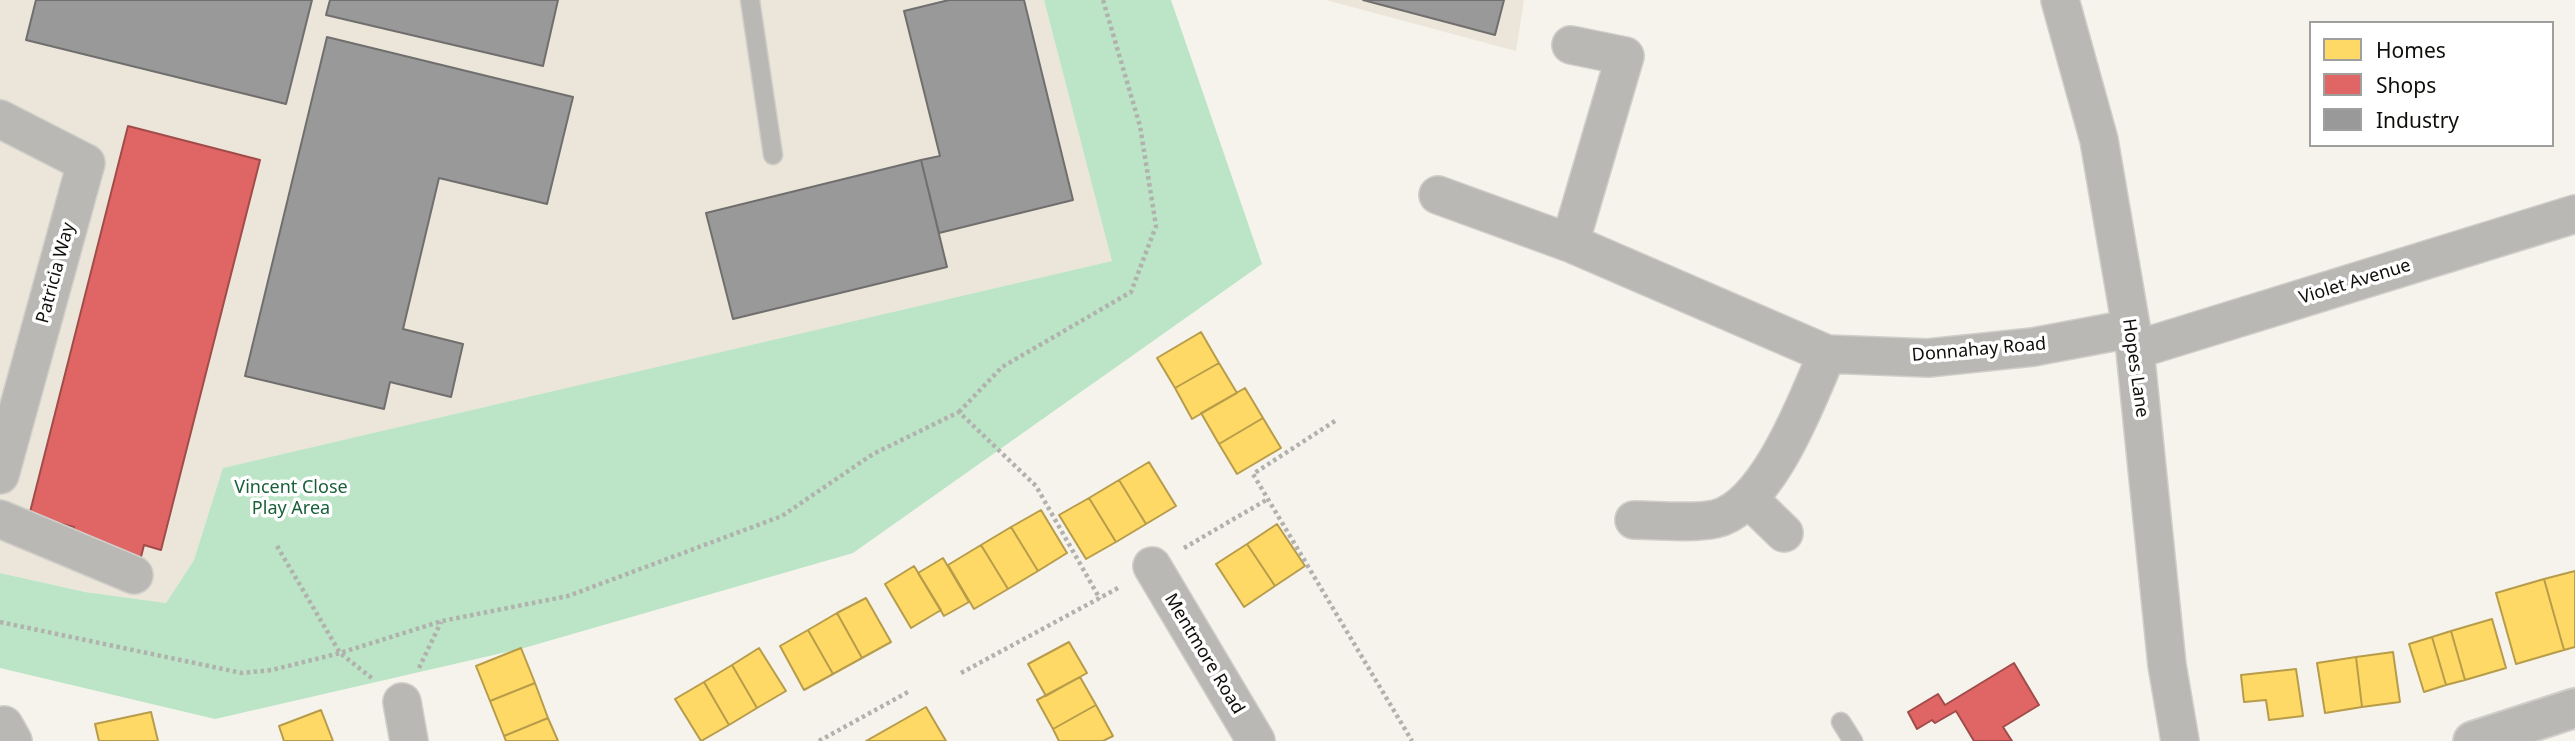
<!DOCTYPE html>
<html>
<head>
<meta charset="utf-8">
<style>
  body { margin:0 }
  #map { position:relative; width:2575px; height:741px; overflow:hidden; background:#f6f3ec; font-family:"Noto Sans",sans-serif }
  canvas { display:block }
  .legend { position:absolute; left:2309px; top:21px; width:245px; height:126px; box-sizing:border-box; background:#fff; border:2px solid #9f9f9d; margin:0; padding:9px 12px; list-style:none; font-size:21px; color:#0f0e0a }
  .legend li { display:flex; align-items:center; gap:14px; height:35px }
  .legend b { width:35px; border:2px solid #9f9f9d }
</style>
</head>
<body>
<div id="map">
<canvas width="2575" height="741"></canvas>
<ul class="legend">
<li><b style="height:19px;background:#ffd966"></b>Homes</li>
<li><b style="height:19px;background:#e06666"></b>Shops</li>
<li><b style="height:19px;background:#999"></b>Industry</li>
</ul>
</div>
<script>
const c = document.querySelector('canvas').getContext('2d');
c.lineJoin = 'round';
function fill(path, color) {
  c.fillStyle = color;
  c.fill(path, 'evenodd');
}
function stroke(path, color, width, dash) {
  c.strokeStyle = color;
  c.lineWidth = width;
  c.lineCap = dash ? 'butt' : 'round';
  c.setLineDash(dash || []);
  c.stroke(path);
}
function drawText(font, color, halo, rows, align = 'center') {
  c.font = font + ' "Noto Sans",sans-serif';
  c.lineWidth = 7;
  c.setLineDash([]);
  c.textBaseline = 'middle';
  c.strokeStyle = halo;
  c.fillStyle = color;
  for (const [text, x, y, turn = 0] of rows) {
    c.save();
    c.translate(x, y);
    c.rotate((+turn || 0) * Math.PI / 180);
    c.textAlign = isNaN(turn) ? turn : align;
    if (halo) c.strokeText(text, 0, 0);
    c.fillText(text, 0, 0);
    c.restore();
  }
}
fill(new Path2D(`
  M0 0H1044L1113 261 224 468 194 560 166 603 85 592 0 573Z
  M1326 0H1524L1516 51Z`), '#ebe6d9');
fill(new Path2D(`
  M1044 0H1171L1262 264 853 553 524 648 215 719 0 668V573L85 592 166 603 194 560 223 468 1112 261Z`), '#bbe5c6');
const homes = new Path2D(`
  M1201 332 1219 363 1175 388 1157 358Z
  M1219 363 1237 393 1192 419 1175 388Z
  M1245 388 1263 418 1219 444 1201 413Z
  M1263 418 1281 448 1237 474 1219 444Z
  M1149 462 1176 506 1146 524 1119 480Z
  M1119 480 1146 524 1116 542 1089 498Z
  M1089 498 1116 542 1086 559 1059 515Z
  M1041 510 1067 553 1038 571 1011 527Z
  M1277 524 1305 566 1275 586 1247 544Z
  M1011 527 1038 571 1008 589 981 545Z
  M1247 544 1275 586 1244 607 1216 564Z
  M981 545 1008 589 974 609 948 565Z
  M943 558 969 602 944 616 918 573Z
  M914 566 941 610 911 628 885 584Z
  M2575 571V647L2564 650 2544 579Z
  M2544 579 2564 650 2516 664 2496 593Z
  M866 598 891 642 862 658 837 613Z
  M837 613 862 658 833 674 808 630Z
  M2492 619 2506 668 2465 680 2451 631Z
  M808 630 833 674 804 690 780 646Z
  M2451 631 2465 680 2446 685 2432 637Z
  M2432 637 2446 685 2424 692 2409 644Z
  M1069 642 1087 673 1046 696 1028 664Z
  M521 648 535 683 490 701 476 666Z
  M759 648 786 691 757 708 732 665Z
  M2393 652 2400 702 2362 707 2356 657Z
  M2356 657 2362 707 2325 713 2317 663Z
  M732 665 757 708 729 725 704 682Z
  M2296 669 2303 716 2269 720 2266 700 2244 702 2241 675Z
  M1080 677 1096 705 1053 729 1037 700Z
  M704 682 729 725 701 741 675 699Z
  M535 683 548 718 504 736 490 701Z
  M1096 705 1113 736 1103 741H1059L1053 729Z
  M926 707 946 741H866Z
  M321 710 333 741H284L279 726Z
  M151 712 158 741H99L95 724Z
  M548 718 558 741H506L504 736Z`);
fill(homes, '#ffd966');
stroke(homes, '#b79c4a', 2);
const shops = new Path2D(`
  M128 126 260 160 161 550 144 545 140 561 70 543 74 527 29 516Z
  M2014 663 2039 705 2003 727 2012 741H1974L1956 711 1935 723 1932 720 1917 729 1908 712 1938 694 1945 705Z`);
fill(shops, '#e06666');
stroke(shops, '#a14c4a', 2);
const industry = new Path2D(`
  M36 0H312L286 104 26 40Z
  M330 0H558L543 66 326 15Z
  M949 0H1024L1073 200 939 233 921 160 940 156 904 11Z
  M1363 0H1504L1495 35Z
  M327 37 573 97 547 204 439 178 403 329 463 344 451 397 390 382 384 409 245 376Z
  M921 160 947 267 733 319 706 213Z`);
fill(industry, '#999');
stroke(industry, '#706f6e', 2);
const service = new Path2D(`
  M750 0 773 155
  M1841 722 1853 741`);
const minor = new Path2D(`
  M2060 0 2099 140 2135 350 2167 665 2180 741
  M0 119 86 163 0 475
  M1438 195 1570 243 1827 354 1928 358 2033 347 2129 329
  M1570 243 1625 56 1571 45
  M2135 350 2575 214
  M1749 499 1784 533
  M0 519 134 575
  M1634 520C1659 520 1691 524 1715 519 1768 507 1808 398 1827 354
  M1152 566 1256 741
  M402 702 409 741
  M4 725 13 741`);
const tertiary = new Path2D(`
  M2473 741 2575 708`);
stroke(service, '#d0cec9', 21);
stroke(minor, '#d0cec9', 40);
stroke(tertiary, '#d0cec9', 42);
stroke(new Path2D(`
  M959 412 1002 367 1131 292 1156 226 1140 126 1103 0
  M1335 421 1253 474 1412 741
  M277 546 340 653 373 679
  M1184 548 1268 499
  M0 622 242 673 272 670 340 653 442 621 568 596 782 516 873 454 959 412 1036 486 1100 599
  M419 668 441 622
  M961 673 1120 587
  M819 741 908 692`), '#b1b1ad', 4.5, [3.5, 3.5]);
stroke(service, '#b9b8b5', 18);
stroke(minor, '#b9b8b5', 37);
stroke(tertiary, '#b9b8b5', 38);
drawText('18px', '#0f0e0a', '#fff', [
  ["Patricia Way",56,273,-75],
  ["Violet Avenue",2355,282,-17],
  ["Donnahay Road",1979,350,-5],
  ["Hopes Lane",2135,368,82],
  ["Mentmore Road",1204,654,59]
]);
drawText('18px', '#1a6039', '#fff', [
  ["Vincent Close",291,488],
  ["Play Area",291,509]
]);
</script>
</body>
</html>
